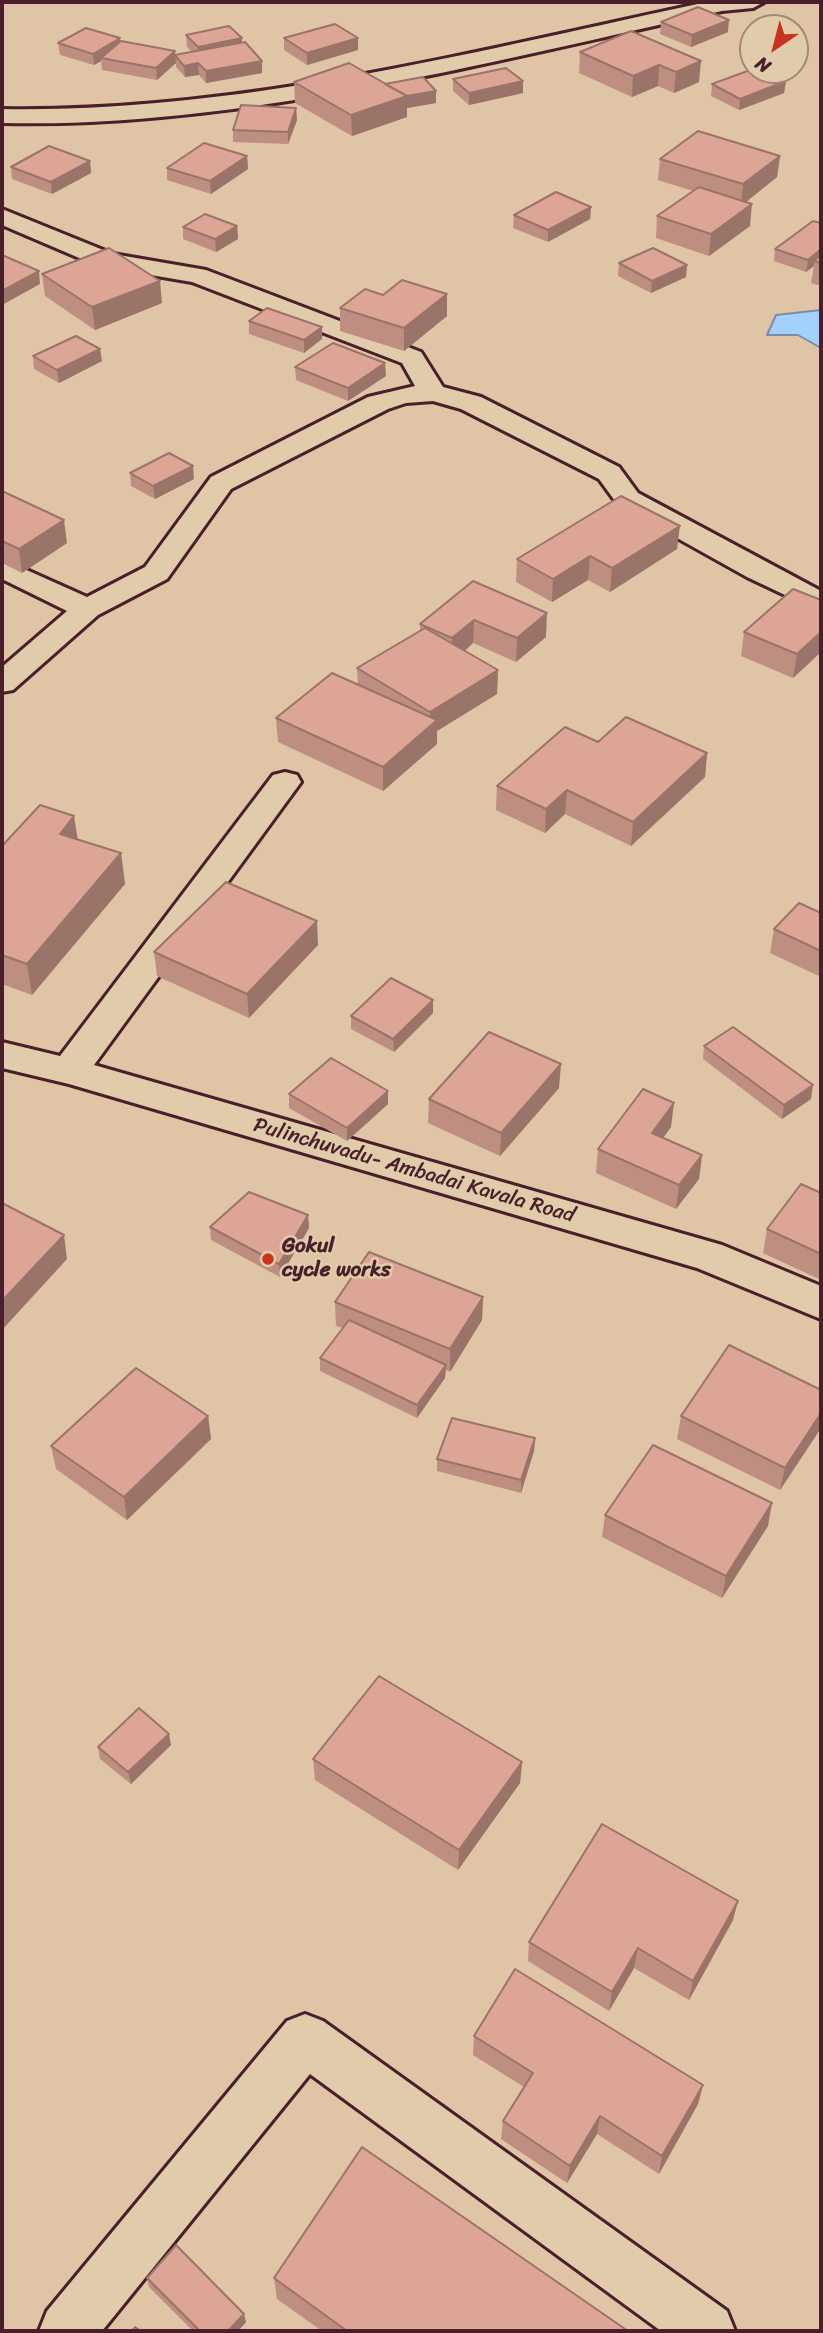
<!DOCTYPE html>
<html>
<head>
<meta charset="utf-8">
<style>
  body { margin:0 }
  #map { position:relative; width:823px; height:2333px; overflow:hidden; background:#dfc4a6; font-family:Sriracha,sans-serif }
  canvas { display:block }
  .frame { position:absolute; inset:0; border:4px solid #4a1f2b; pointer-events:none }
  .north { position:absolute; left:739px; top:14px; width:70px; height:70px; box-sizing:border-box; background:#e0ccaa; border:2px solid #a48777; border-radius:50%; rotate:215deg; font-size:19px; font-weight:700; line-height:28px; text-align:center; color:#4a1f2b }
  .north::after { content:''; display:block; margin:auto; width:24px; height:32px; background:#c8321e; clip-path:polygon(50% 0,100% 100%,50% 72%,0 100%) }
</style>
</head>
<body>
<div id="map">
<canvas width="823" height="2333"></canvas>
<div class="frame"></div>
<div class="north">N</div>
</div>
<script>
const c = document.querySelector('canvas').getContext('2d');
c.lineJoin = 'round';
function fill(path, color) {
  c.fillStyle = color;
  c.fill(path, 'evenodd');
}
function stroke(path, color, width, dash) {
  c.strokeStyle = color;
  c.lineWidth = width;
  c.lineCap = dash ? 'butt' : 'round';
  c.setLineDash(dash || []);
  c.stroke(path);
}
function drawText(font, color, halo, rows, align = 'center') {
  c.font = font + ' Sriracha,sans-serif';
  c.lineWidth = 5;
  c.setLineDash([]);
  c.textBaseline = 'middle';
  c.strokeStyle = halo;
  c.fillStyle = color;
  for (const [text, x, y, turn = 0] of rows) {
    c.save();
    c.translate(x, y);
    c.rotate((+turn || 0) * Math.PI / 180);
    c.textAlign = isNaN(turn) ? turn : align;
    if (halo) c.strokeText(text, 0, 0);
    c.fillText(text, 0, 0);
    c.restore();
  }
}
const water = new Path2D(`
  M821 310V348L798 335H767L776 315Z`);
fill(water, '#a3d1fe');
stroke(water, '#7f8aaa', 2);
const minor = new Path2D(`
  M707 2H764L753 8 722 11C492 61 237 129 2 123V109C240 113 476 51 707 2Z
  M2 209 113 254 206 270 421 352 443 387 481 397 619 467 638 493 821 591V612L747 577 618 505 599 479 461 409 433 401 406 403 388 409 231 489 167 579 98 615 13 690 2 692V667L67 611 2 579V559L87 597 145 567 211 477 368 397 415 386 402 363 192 282 98 266 2 225Z
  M285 772 297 775 301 782 94 1065 722 1245 821 1286V1319L697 1268 69 1084 2 1068V1042L60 1056 273 775Z
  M305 2014 323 2021 727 2311 735 2331H661L310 2074 102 2331H39L47 2311 287 2021Z`);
stroke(minor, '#4a1f2b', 6);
fill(minor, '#e0ccaa');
fill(new Path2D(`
  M661 22 728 32 691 47 660 34Z
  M631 31 699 82 674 93 658 86 632 97 579 73 580 52Z
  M186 35 242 38V43L262 61V73L206 83 199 75 185 77 176 67V63L157 80 102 70 101 61 94 65 60 55 58 43 120 38V42L175 51V55L192 52 187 47Z
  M284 38 358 50 307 65 284 50Z
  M453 79 523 81V93L469 105 453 91Z
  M786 81 784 93 739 110 711 96 712 84Z
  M294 82 385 84 436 103 407 108V117L352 136 295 103Z
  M296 108 297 120 288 144 233 142V130Z
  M247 156 248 169 211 194 167 180V168Z
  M780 156 777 177 746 202 750 226 709 256 656 238 657 216 693 191 658 180 660 159Z
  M90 161 91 173 52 194 12 179 11 167Z
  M591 207 590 219 548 242 513 228 514 215Z
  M821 223V286L811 283 814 266 806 272 774 261 775 249Z
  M237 226 238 239 216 252 183 239V227Z
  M619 263 686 277 651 293 618 276Z
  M42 274 162 303 95 330 45 296Z
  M447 294V316L404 351 340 331V308L383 295Z
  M249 321 322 339 304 353 249 334Z
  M33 356 102 361 59 383 34 369Z
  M295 367 386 376 348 401 296 380Z
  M130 473 194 479 155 499 131 486Z
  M2 491 67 543 22 573 2 563Z
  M677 549 610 592 588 580 552 602 516 582 517 559Z
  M473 581 546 637 516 662 473 643 465 651 498 670 497 694 437 731V744L383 791 278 742 276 718 358 685 357 668 420 631V624Z
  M821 600V652L793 678 741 656 744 632Z
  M598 742 707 753 705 777 631 846 565 814 545 833 496 810 497 786Z
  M78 839 121 853 125 884 32 995 2 984V846Z
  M821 913V977L770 953 774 929Z
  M318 945 249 1018 157 976 154 952Z
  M433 1013 394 1052 351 1029V1016Z
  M704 1046 811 1099 782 1119 703 1059Z
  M559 1088 500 1156 428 1123 429 1099Z
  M388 1091V1104L347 1141 289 1108V1094Z
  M671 1127 663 1138 702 1155 699 1179 676 1209 596 1173 598 1149Z
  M821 1193V1280L763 1253 767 1229Z
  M308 1215 309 1228 280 1277 211 1240 210 1227Z
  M483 1297 482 1320 450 1372 446 1370 445 1378 417 1418 320 1371V1358L343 1328 336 1326 335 1302Z
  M821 1390V1428L780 1490 677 1439 681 1416Z
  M208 1416 211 1439 127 1520 56 1469 51 1446Z
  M535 1438 534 1451 521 1493 437 1471V1459Z
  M605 1515 768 1526 722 1598 602 1537Z
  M171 1745 131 1784 100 1759 98 1747Z
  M313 1759 522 1762 520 1783 458 1870 315 1780Z
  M733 1920 689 2000 634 1968 609 2011 528 1961 529 1942Z
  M474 2036 703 2085 698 2104 659 2174 597 2134 567 2183 501 2139 503 2121 524 2087 473 2055Z
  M147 2278 246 2322 238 2331H193L149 2287Z
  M274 2278 628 2331H322L277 2299Z`), '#be8e81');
fill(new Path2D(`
  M729 20 728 32 691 47 692 35Z
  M120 38 121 50 101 58V61L94 65 93 54Z
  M242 38V50L199 59 198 47Z
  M358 38V50L307 65V53Z
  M175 51 176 63 157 80 156 68Z
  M262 61V73L206 83V71Z
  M701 61 699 82 674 93 676 72Z
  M198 63 199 75 185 77 184 66Z
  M659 65 658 86 632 97 633 76Z
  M523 81V93L469 105V93Z
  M786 81 784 93 739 110 740 99Z
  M436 91V103L407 108V117L352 136 351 115 397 98Z
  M296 108 297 120 288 144V132Z
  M247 156 248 169 211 194 210 181Z
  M780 156 777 177 741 206 743 184Z
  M90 161 91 173 52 194 51 182Z
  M752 204 750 226 709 256 711 234Z
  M591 207 590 219 548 242V230Z
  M237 226 238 239 216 252 215 239Z
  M821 249V260L814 261V266L806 272 808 260Z
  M687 265 686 277 651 293 652 281Z
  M39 271 40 284 2 305V291Z
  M160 281 162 303 95 330 92 307Z
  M447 294V316L404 351V328Z
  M322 327V339L304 353V340Z
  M100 349 102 361 59 383 57 370Z
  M385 363 386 376 348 401V388Z
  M193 466 194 479 155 499 153 486Z
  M64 520 67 543 22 573 19 549Z
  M680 526 677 549 610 592 612 568Z
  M590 556 588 580 552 602 553 579Z
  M547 613 546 637 516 662 517 638Z
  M474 620 473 643 452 662V638Z
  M821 632V652L793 678 797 654Z
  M498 670 497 694 437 731V744L383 791V767L430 726V712Z
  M707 753 705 777 631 846 633 822Z
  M567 790 565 814 545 833 546 809Z
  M74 816 79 847 60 834Z
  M121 853 125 884 32 995 27 964Z
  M317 921 318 945 249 1018 247 994Z
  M433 1000V1013L394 1052 393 1039Z
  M561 1064 559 1088 500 1156 501 1133Z
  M813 1085 811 1099 782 1119 784 1105Z
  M388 1091V1104L347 1141V1128Z
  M674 1103 671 1127 649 1157 652 1133Z
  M702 1155 699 1179 676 1209 679 1185Z
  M308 1215 309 1228 280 1277 279 1264Z
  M64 1235 67 1259 2 1330V1301Z
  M483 1297 482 1320 450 1372V1349Z
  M446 1365 445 1378 417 1418V1405Z
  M821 1413V1428L780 1490 785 1468Z
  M208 1416 211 1439 127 1520 124 1497Z
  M535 1438 534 1451 521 1493V1480Z
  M772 1503 768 1526 722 1598 726 1576Z
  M169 1734 171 1745 131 1784 128 1772Z
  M522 1762 520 1783 458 1870 459 1850Z
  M738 1901 733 1920 689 2000 693 1981Z
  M638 1948 634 1968 609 2011 612 1992Z
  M703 2085 698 2104 659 2174 662 2156Z
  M600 2116 597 2134 567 2183 570 2166Z
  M244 2314 246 2322 238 2331H228Z`), '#9b7469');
const building = new Path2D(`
  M698 7 729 20 692 35 661 22Z
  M335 24 358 38 307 53 284 38Z
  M229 26 242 38 198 47 186 35Z
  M86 28 120 38 93 54 58 43Z
  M631 31 701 61 676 72 659 65 633 76 580 52Z
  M121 41 175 51 156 68 101 58Z
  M245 42 262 61 206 71 198 63 184 66 175 55Z
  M349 63 407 96 351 115 294 82Z
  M506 68 523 81 469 93 453 79Z
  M753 69V70H762L786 81 740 99 712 84Z
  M423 77 436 91 406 96H407L385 84Z
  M241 105 296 108 288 132 233 130Z
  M698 131 780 156 743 184 660 159Z
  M204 143 247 156 210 181 167 168Z
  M49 146 90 161 51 182 11 167Z
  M699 187 752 204 711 234 657 216Z
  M556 192 591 207 548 230 514 215Z
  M205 214 237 226 215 239 183 227Z
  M813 221 821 223V249L808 260 775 249Z
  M109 248 160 281 92 307 42 274Z
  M653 248 687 265 652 281 619 263Z
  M2 255 39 271 2 291Z
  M821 255V263L814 261Z
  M402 280 447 294 404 328 340 308 365 289 383 295Z
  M267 308 322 327 304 340 249 321Z
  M76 336 100 349 57 370 33 356Z
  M333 343 385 363 348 388 295 367Z
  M169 453 193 466 153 486 130 473Z
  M2 491 64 520 19 549 2 541Z
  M621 496 680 526 612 568 590 556 553 579 517 559Z
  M473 581 547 613 517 638 474 620 452 638 420 624Z
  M793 589 821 600V632L797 654 744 632Z
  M425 628 498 670 430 712 357 668Z
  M332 673 437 720 383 767 276 718Z
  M626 717 707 753 633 822 567 790 546 809 497 786 565 727 598 742Z
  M40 805 74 816 60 834 121 853 27 964 2 955V846Z
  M226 882 317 921 247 994 154 952Z
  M799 903 821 913V951L774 929Z
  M391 978 433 1000 393 1039 351 1016Z
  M733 1027 813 1085 784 1105 704 1046Z
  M489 1032 561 1064 501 1133 429 1099Z
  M331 1058 388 1091 347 1128 289 1094Z
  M643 1089 674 1103 652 1133 702 1155 679 1185 598 1149Z
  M801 1184 821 1193V1254L767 1229Z
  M249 1192 308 1215 279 1264 210 1227Z
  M2 1203 64 1235 2 1301Z
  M369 1252 483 1297 450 1349 335 1302Z
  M349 1320 446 1365 417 1405 320 1358Z
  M729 1345 821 1390V1413L785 1468 681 1416Z
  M136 1368 208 1416 124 1497 51 1446Z
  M452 1418 535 1438 521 1480 437 1459Z
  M653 1445 772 1503 726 1576 605 1515Z
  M379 1676 522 1762 459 1850 313 1759Z
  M139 1708 169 1734 128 1772 98 1747Z
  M602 1824 738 1901 693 1981 638 1948 612 1992 529 1942Z
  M515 1969 703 2085 662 2156 600 2116 570 2166 503 2121 533 2073 474 2036Z
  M362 2147 628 2331H347L274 2278Z
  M176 2245 244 2314 228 2331H200L147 2278Z
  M135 2327 141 2331H132Z`);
fill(building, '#dda596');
stroke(building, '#9b7469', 2);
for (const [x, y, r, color] of [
  [268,1259,7,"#c8321e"]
]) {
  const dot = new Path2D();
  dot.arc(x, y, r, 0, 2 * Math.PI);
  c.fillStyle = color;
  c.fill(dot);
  stroke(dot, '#e0ccaa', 2.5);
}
drawText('21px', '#4a1f2b', '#e0ccaa', [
  ["Pulinchuvadu- Ambadai Kavala Road",414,1171,16]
]);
drawText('bold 21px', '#4a1f2b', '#e0ccaa', [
  ["Gokul",282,1247],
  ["cycle works",282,1271]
], 'left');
</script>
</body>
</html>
